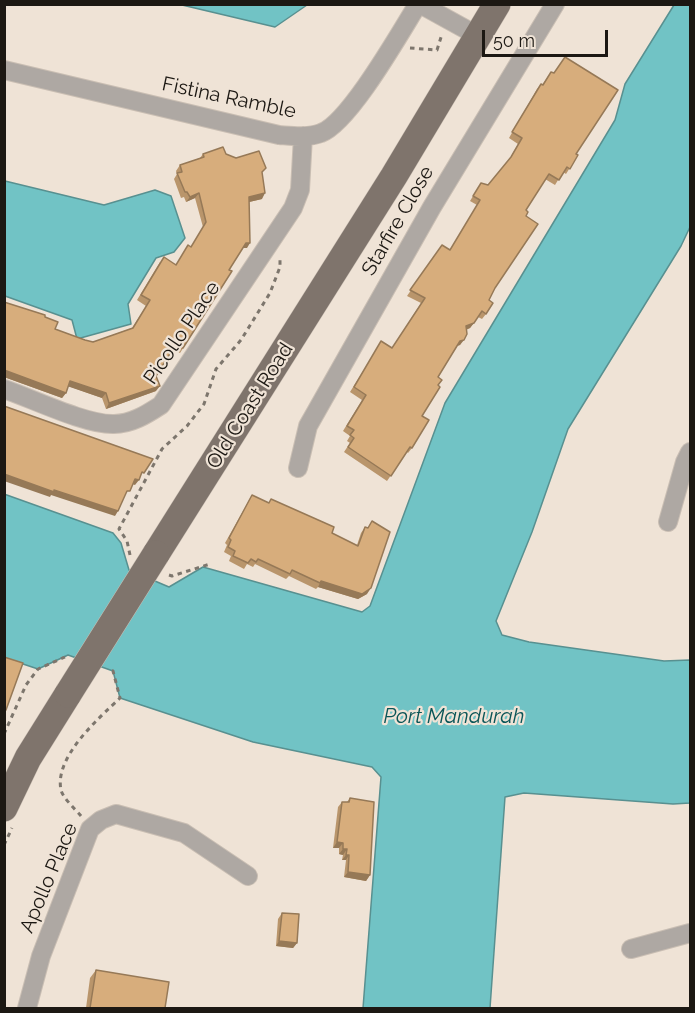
<!DOCTYPE html>
<html>
<head>
<meta charset="utf-8">
<style>
  body { margin:0 }
  #map { position:relative; width:695px; height:1013px; overflow:hidden; background:#efe3d6; font-family:Raleway,sans-serif }
  canvas { display:block }
  .frame { position:absolute; inset:0; border:6px solid #1c1813; pointer-events:none }
  .scale { position:absolute; left:482px; top:30px; width:126px; height:27px; box-sizing:border-box; border:3px solid #1c1813; border-top:0; padding-left:8px; font-size:18px; line-height:21px; white-space:nowrap; color:#1c1813; -webkit-text-stroke:4px #efe3d6; paint-order:stroke }
</style>
</head>
<body>
<div id="map">
<canvas width="695" height="1013"></canvas>
<div class="frame"></div>
<div class="scale">50 m</div>
</div>
<script>
const c = document.querySelector('canvas').getContext('2d');
c.lineJoin = 'round';
function fill(path, color) {
  c.fillStyle = color;
  c.fill(path, 'evenodd');
}
function stroke(path, color, width, dash) {
  c.strokeStyle = color;
  c.lineWidth = width;
  c.lineCap = dash ? 'butt' : 'round';
  c.setLineDash(dash || []);
  c.stroke(path);
}
function drawText(font, color, halo, rows, align = 'center') {
  c.font = font + ' Raleway,sans-serif';
  c.lineWidth = 4.5;
  c.setLineDash([]);
  c.textBaseline = 'middle';
  c.strokeStyle = halo;
  c.fillStyle = color;
  for (const [text, x, y, turn = 0] of rows) {
    c.save();
    c.translate(x, y);
    c.rotate((+turn || 0) * Math.PI / 180);
    c.textAlign = isNaN(turn) ? turn : align;
    if (halo) c.strokeText(text, 0, 0);
    c.fillText(text, 0, 0);
    c.restore();
  }
}
const water = new Path2D(`
  M182 5H307L275 27Z
  M674 5H690V227L681 246 568 429 532 532 496 621 502 635 529 642 664 661 690 660V803L673 804 524 793 505 797 490 1008H363L381 777 372 767 253 742 120 698 113 671 68 655 38 669 5 658 4 494 113 533 121 543 129 570 169 587 203 567 362 612 370 606 445 403 615 120 625 84Z
  M5 181 104 205 155 190 171 196 185 238 174 252 156 258 128 304 131 324 77 339 72 320 5 296Z`);
fill(water, '#71c3c5');
stroke(water, '#589090', 1.5);
const street = new Path2D(`
  M420 4 478 36
  M4 70 279 135C293 136 308 138 321 133 349 123 400 33 418 4
  M4 389C33 399 86 425 114 424 132 424 147 414 161 405L293 208 300 190 303 136
  M298 468 308 426 432 207 555 4
  M668 522 685 462 690 452
  M631 949 690 933
  M27 1008 41 956 90 829 101 820 116 814 184 833 248 876`);
const primary = new Path2D(`
  M156 554 394 176 497 4
  M4 808 28 758 68 694`);
stroke(street, '#c9beb3', 20);
stroke(primary, '#c9beb3', 28);
stroke(new Path2D(`
  M410 48 437 50 442 34
  M130 555 127 541 119 529 162 449 187 426 204 404 216 369 241 340 270 293 280 267V257
  M169 575 172 576 210 564
  M4 734 26 685 38 669 65 657
  M81 816C75 809 63 798 61 790 54 757 99 718 120 698L113 671 108 670
  M4 845 12 828`), '#7d766d', 3, [4.5, 4.5]);
stroke(street, '#aea8a3', 18);
stroke(primary, '#7f746c', 27);
const primaryBridge = new Path2D(`
  M68 694 156 554`);
stroke(primaryBridge, '#c9beb3', 28, []);
stroke(primaryBridge, '#7f746c', 27);
fill(new Path2D(`
  M551 72 576 154 578 155 566 174 563 172 555 185 545 179 526 210V216L495 288 489 300 486 314 482 319 478 317 470 328 466 330 460 345 457 346 438 377V385L422 416 412 448 408 453 407 452 387 481 344 452 350 443 347 441 350 436 343 431 362 400 350 392 378 347 392 348 421 303 407 296 442 245 450 250 477 205 470 201 481 183 488 185 509 160 518 144 509 138 537 89 541 84 542 85Z
  M203 154H226L262 174V199L249 202 247 248H243L229 270 232 271 180 353 173 349 156 376V391L106 409 102 398 68 386 66 393 62 398 4 377V302L45 317 55 329 85 340 93 342 132 328 146 306 137 300 160 262 176 264 191 247 203 227 195 198 186 202 184 197 181 198 174 179 177 174 176 171 180 165 200 158Z
  M252 495 357 545 361 533 365 527 368 528 372 521 367 594 358 599 318 587 316 589 289 576 286 579 255 564 253 567 247 564 244 569 229 561 231 556 224 552 227 545 225 543Z
  M350 798 370 875 366 881 344 877 346 860H342L343 855 339 854V848H333L338 807 342 802H347Z
  M282 913 297 943 293 948 276 946 278 919Z
  M96 970 165 1008H86L90 978Z`), '#b9956b');
fill(new Path2D(`
  M199 193 195 198 186 202 190 197Z
  M265 193 262 199 245 203 249 197Z
  M246 243H250L247 248H243Z
  M474 323 470 328 462 331 466 326Z
  M464 340 460 345 456 346 460 341Z
  M4 370 66 393 62 398 4 377Z
  M70 381 106 393 102 398 67 386Z
  M160 386 156 391 106 409 109 403Z
  M4 474 54 490 118 511 115 516 51 495 50 497 4 481Z
  M135 479 139 480 135 485 132 484Z
  M321 581 371 588 367 594 358 599 318 587Z
  M337 842 343 843 339 848H333Z
  M343 849H347L343 855 339 854Z
  M346 855H349L346 860H342Z
  M348 872 370 875 366 881 344 877Z
  M279 941 297 943 293 948 276 946Z`), '#967957');
const building = new Path2D(`
  M565 57 618 90 576 154 578 155 570 169 567 167 559 180 549 174 526 210 528 212 526 216 538 224 495 288 489 300 493 303 486 314 482 311 474 323 466 326 467 334 464 340 460 341 438 377 442 380 438 385 440 387 422 416 429 420 412 448 410 447 391 476 348 447 354 438 350 435 354 430 347 426 366 395 354 387 381 341 392 348 425 298 410 290 442 245 450 250 480 200 473 196 481 183 488 185 511 157 522 138 512 132 541 84 543 85 551 72 554 73Z
  M223 147 226 154 236 158 259 151 266 168 262 172 265 193 249 197 250 243H246L229 270 232 271 183 348 176 344 156 376 160 386 109 403 106 393 70 381 66 393 4 370V302L45 315V317L58 322 55 329 85 340 93 342 133 328 150 300 141 295 164 257 176 265 188 245 191 247 206 222 199 193 190 197 187 192H185L177 173 182 172 180 165 204 157 203 154Z
  M4 406 153 459 144 473 142 472 139 480 135 479 130 491H127L118 511 54 490V492L4 474Z
  M252 495 269 503 271 499 334 527 332 533 358 546 365 527 368 528 372 521 390 532 371 588 362 594 321 581 320 583 292 570 290 574 258 559 256 562 251 559 248 563 233 556 235 551 228 547 231 540 229 538Z
  M4 657 23 663 6 710 4 709Z
  M350 798 374 802 370 875 348 872 349 855H346L347 849H343V843L337 842 342 802H349Z
  M282 913 299 914 297 943 279 941Z
  M96 970 169 982 165 1008H90Z`);
fill(building, '#d7ad7c');
stroke(building, '#967957', 1.5);
drawText('20px', '#1c1813', '#efe3d6', [
  ["Fistina Ramble",229,98,12],
  ["Starfire Close",398,221,-60],
  ["Picollo Place",182,333,-56],
  ["Old Coast Road",250,406,-58],
  ["Apollo Place",49,878,-67]
]);
drawText('italic 21px', '#0a5557', '#efe3d6', [
  ["Port Mandurah",454,717]
]);
</script>
</body>
</html>
